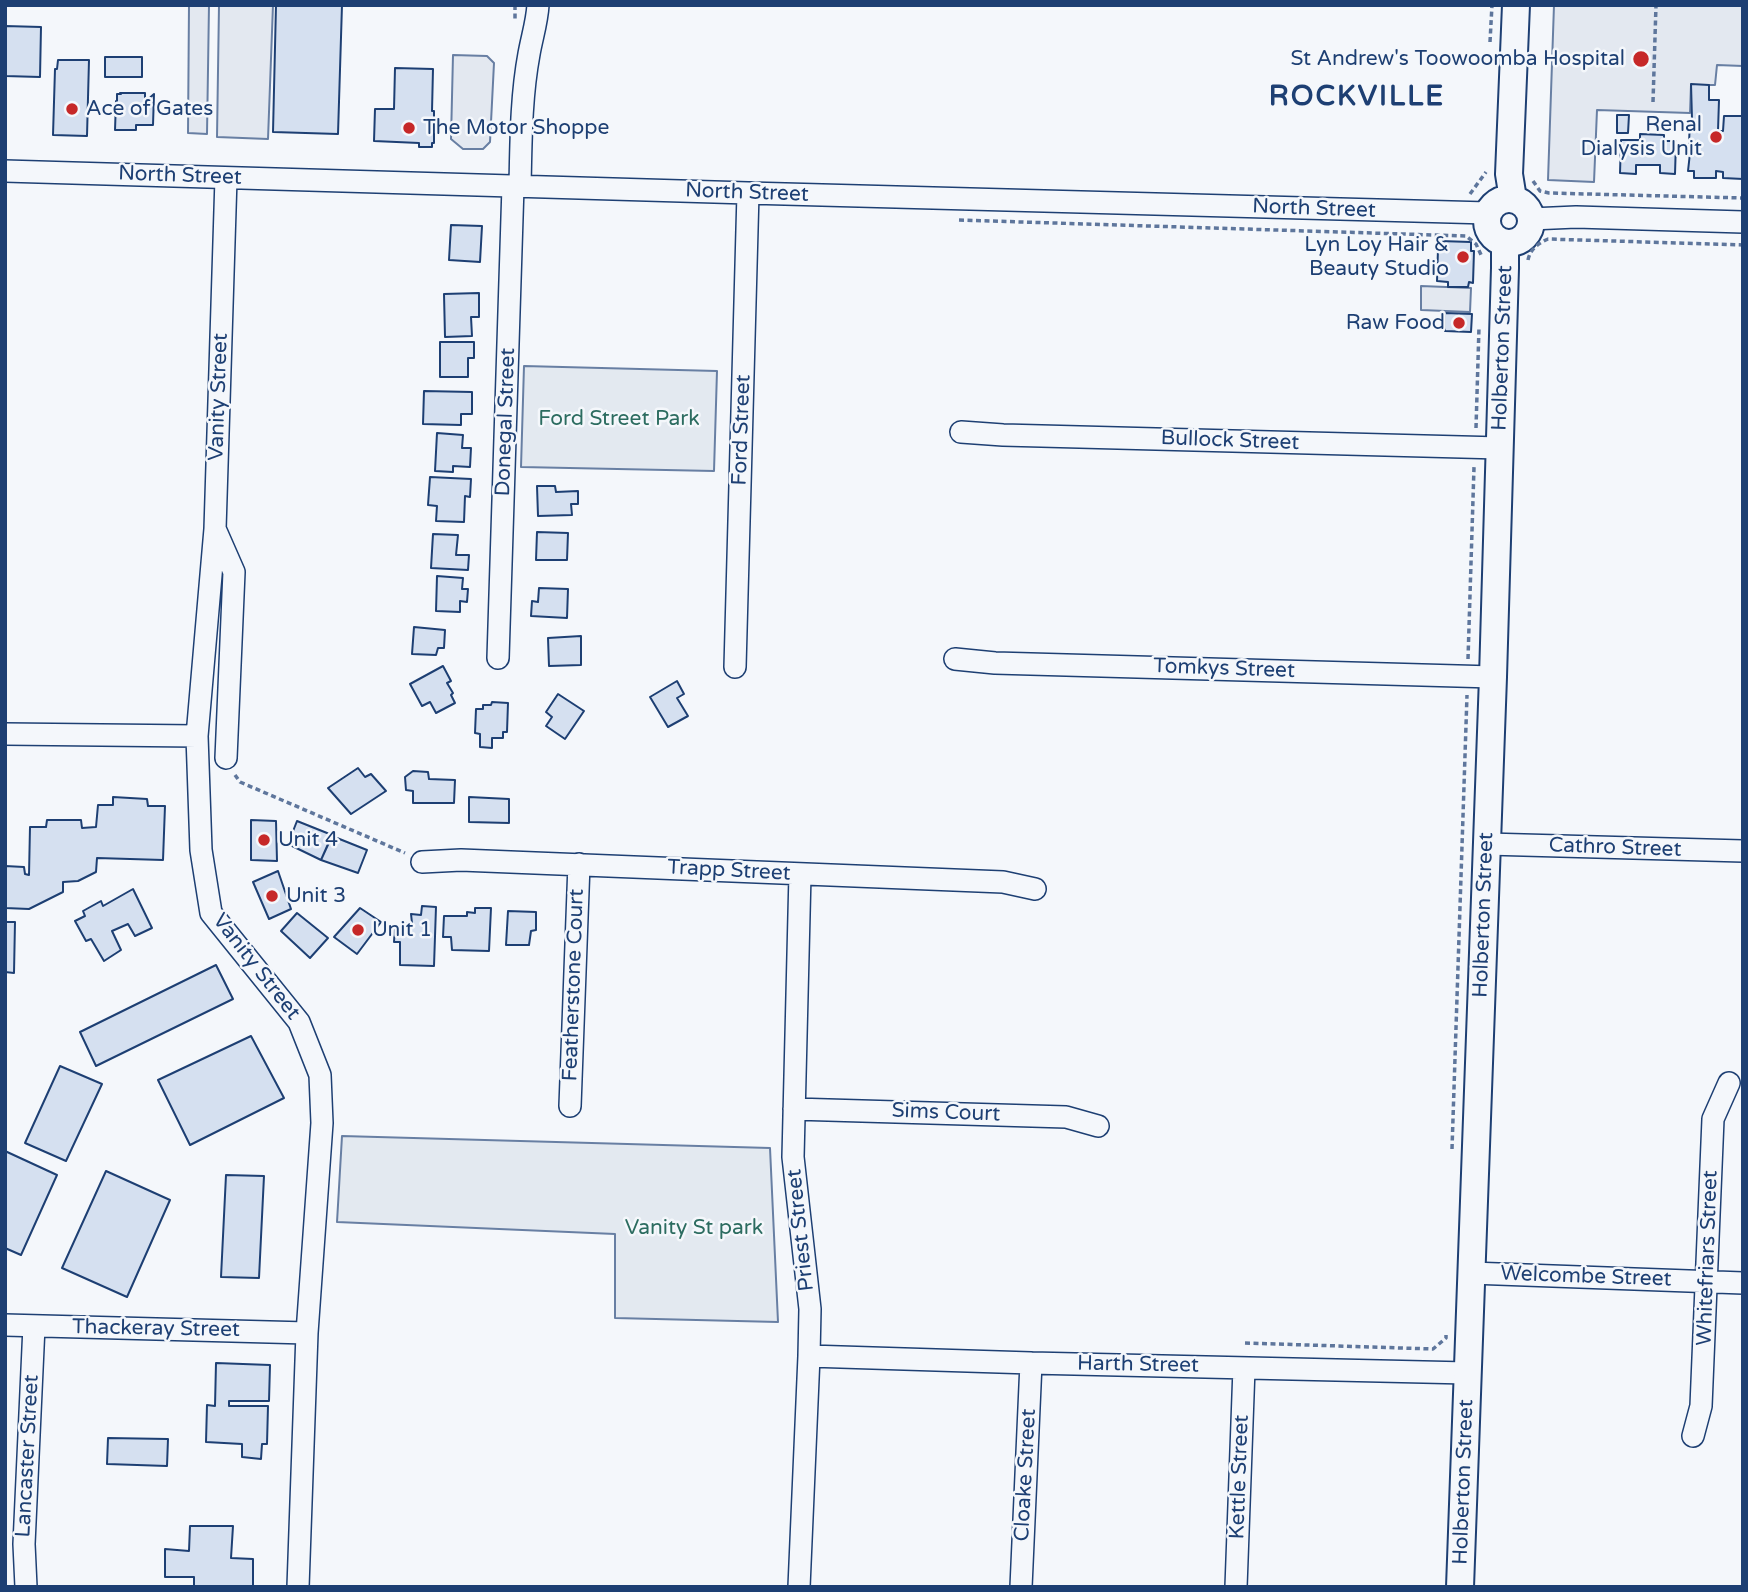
<!DOCTYPE html>
<html>
<head>
<meta charset="utf-8">
<style>
  body { margin:0 }
  #map { position:relative; width:1748px; height:1592px; overflow:hidden; background:#f4f7fb; font-family:"Varela Round",sans-serif }
  canvas { display:block }
  .frame { position:absolute; inset:0; border:7px solid #1d3f73; pointer-events:none }
</style>
</head>
<body>
<div id="map">
<canvas width="1748" height="1592"></canvas>
<div class="frame"></div>
</div>
<script>
const c = document.querySelector('canvas').getContext('2d');
c.lineJoin = 'round';
function fill(path, color) {
  c.fillStyle = color;
  c.fill(path, 'evenodd');
}
function stroke(path, color, width, dash) {
  c.strokeStyle = color;
  c.lineWidth = width;
  c.lineCap = dash ? 'butt' : 'round';
  c.setLineDash(dash || []);
  c.stroke(path);
}
function drawText(font, color, halo, rows, align = 'center') {
  c.font = font + ' "Varela Round",sans-serif';
  c.lineWidth = 5;
  c.setLineDash([]);
  c.textBaseline = 'middle';
  c.strokeStyle = halo;
  c.fillStyle = color;
  for (const [text, x, y, turn = 0] of rows) {
    c.save();
    c.translate(x, y);
    c.rotate((+turn || 0) * Math.PI / 180);
    c.textAlign = isNaN(turn) ? turn : align;
    if (halo) c.strokeText(text, 0, 0);
    c.fillText(text, 0, 0);
    c.restore();
  }
}
const green = new Path2D(`
  M524 366 717 371 714 471 521 467Z
  M342 1136 770 1148 778 1322 615 1318V1234L337 1222Z`);
fill(green, '#e3e9f0');
stroke(green, '#687fa3', 2);
const parking = new Path2D(`
  M189 5H209L207 134 188 133Z
  M219 5H273L268 139 217 137Z
  M1554 5H1743V66L1717 65 1715 85H1691L1690 113 1597 110 1594 182 1548 180Z
  M453 55 487 56 494 63 490 142 483 149H463L451 139Z
  M1421 286 1471 288 1470 312 1421 310Z`);
fill(parking, '#e3e8f0');
stroke(parking, '#687fa3', 2);
const building = new Path2D(`
  M276 5H342L338 134 273 132Z
  M5 26 41 27 40 77 5 76Z
  M105 57H142V77H105Z
  M58 60H89L87 136 53 135 55 69H57Z
  M395 68 433 69 432 111H434V143H432V147H419V143L374 141 375 109H394Z
  M1691 84 1709 85V100H1719L1718 131H1723L1724 116H1743V179L1723 178V172L1716 171V178H1694V171H1688L1691 144H1689L1690 119H1692Z
  M120 93H145V102L154 94 153 125H136V130H115L116 101H117V94H121Z
  M1617 115H1629L1628 133H1617Z
  M1640 134 1664 135V141H1676L1675 174 1660 173V165H1636V174L1620 173 1621 140H1640Z
  M451 225 482 226 480 262 449 260Z
  M1440 241 1471 242V251H1474L1473 283 1469 282 1468 287H1448V282L1437 281 1438 249H1440Z
  M479 293V317H471L472 336 445 337 444 294Z
  M1445 313 1472 314 1471 332 1445 331Z
  M440 342H474V358H468V377H440Z
  M424 391 472 392V414H461V425L423 424Z
  M437 433 463 435 462 448H471L470 467 453 466V472L435 471Z
  M430 477 471 479 470 497 465 496 464 522 436 521 437 506 428 505Z
  M537 486H555L556 492 578 491V504H571L572 515 538 516Z
  M537 532 568 533 567 560H536Z
  M433 534 458 535 456 555H469L468 570 431 568Z
  M437 576 463 578 462 589H468L467 602 460 601V612L436 611Z
  M539 588 568 589 567 618 531 616 532 601 538 602Z
  M414 627 445 630 444 648H438L436 655 412 654Z
  M581 636V665L549 666 548 638Z
  M443 666 451 681 447 683 453 693 451 695 455 703 436 713 430 702 422 706 410 684Z
  M677 681 684 694 677 698 688 716 668 727 650 697Z
  M558 694 584 711 565 739 546 726 552 717 546 712Z
  M492 702 508 703 507 732H503V738H492V748L480 747V734L475 733 476 709H483V705H491Z
  M358 768 365 777 371 774 386 791 351 814 328 788Z
  M413 771 428 772 429 779 455 780 454 803H413V791L406 790 405 777Z
  M113 797 147 799 148 806H165L163 860 97 858 96 872 78 881 63 882V892L29 909 5 908V866L24 867 25 874 29 875 30 827H46L47 820H81L82 828 96 827 98 805H113Z
  M469 797 509 799V823L469 822Z
  M251 820 276 821 277 861 251 860Z
  M297 821 332 835 321 860 288 844Z
  M332 836 367 850 358 873 321 860Z
  M278 871 291 909 269 919 253 882Z
  M133 889 152 928 135 936 128 924 112 931 121 950 104 961 91 939 86 941 75 921 85 916 83 911 101 901 103 906Z
  M422 906 436 907 434 966 400 965V942H394L395 926H405L404 923H412L411 914 421 915Z
  M360 908 381 922 357 954 334 937Z
  M475 908H491L489 951 452 950 451 937H443L444 916H467V912L475 913Z
  M508 911 536 912V930L531 931 529 945H506Z
  M297 913 328 938 310 958 281 931Z
  M5 922H15L14 973 5 972Z
  M216 965 233 999 96 1066 80 1032Z
  M251 1036 284 1098 190 1145 158 1080Z
  M60 1066 102 1084 66 1161 25 1143Z
  M5 1151 57 1175 21 1255 5 1248Z
  M106 1171 170 1200 127 1297 62 1268Z
  M226 1175 264 1176 259 1278 221 1277Z
  M216 1363 270 1365 269 1401H229V1406H268L267 1444H262L261 1459 242 1457V1444L206 1442 207 1405 215 1406Z
  M108 1438 168 1439 167 1466 107 1464Z
  M190 1526H233L231 1558 253 1559V1587H194V1577H165V1549L189 1551Z`);
fill(building, '#d5e0f0');
stroke(building, '#1d3f73', 2);
const minor = new Path2D(`
  M5 171 748 193 1488 213
  M226 178 215 529 197 736 201 850 211 913 299 1022 320 1075 322 1123 307 1333 298 1587
  M520 186C521 142 521 97 529 54 532 37 537 22 538 5
  M1531 219 1576 217 1743 222
  M961 432 1003 435 1500 448
  M216 531 234 572 226 758
  M498 658 513 186
  M955 659 995 663 1493 677
  M735 667 748 193
  M5 734 197 736
  M1487 844 1743 851
  M422 862 461 860 1003 882 1035 889
  M570 1106 579 864
  M794 1109 1066 1117 1098 1126
  M1471 1273 1743 1283
  M5 1325 307 1333
  M809 1356 1031 1363 1467 1373
  M1693 1436 1701 1406 1713 1119 1729 1083
  M26 1587 24 1544 34 1326
  M799 1587 809 1356 810 1309 793 1157 800 874
  M1021 1587 1031 1363
  M1236 1587 1244 1368`);
const major = new Path2D(`
  M1513 199 1509 174 1516 5
  M1487 221a22 22 0 1 1 44 0a22 22 0 1 1-44 0Z
  M1460 1587 1493 677 1505 268V243`);
stroke(minor, '#1d3f73', 24);
stroke(major, '#1d3f73', 30);
stroke(new Path2D(`
  M515 5V21
  M1490 42 1492 5
  M1653 102 1656 5
  M1533 181 1540 191 1549 193 1743 198
  M1470 194 1486 172
  M959 220 1466 236 1476 244 1482 257
  M1528 260C1530 249 1539 243 1548 239L1743 245
  M1476 428 1479 327
  M1468 659 1474 467
  M235 775 240 782 405 853
  M1452 1149 1467 695
  M1245 1343 1433 1349 1446 1338V1335`), '#5e769c', 3.5, [5, 3.5]);
stroke(minor, '#f4f7fb', 21);
stroke(major, '#f4f7fb', 26);
for (const [x, y, r, color] of [
  [1641,59,9,"#c62828"],
  [72,109,7,"#c62828"],
  [409,128,7,"#c62828"],
  [1716,137,7,"#c62828"],
  [1463,257,7,"#c62828"],
  [1459,323,7,"#c62828"],
  [264,840,7,"#c62828"],
  [272,896,7,"#c62828"],
  [358,930,7,"#c62828"]
]) {
  const dot = new Path2D();
  dot.arc(x, y, r, 0, 2 * Math.PI);
  c.fillStyle = color;
  c.fill(dot);
  stroke(dot, '#f4f7fb', 2.5);
}
drawText('21px', '#1d3f73', '#f4f7fb', [
  ["St Andrew's Toowoomba Hospital",1625,59,"right"],
  ["Ace of Gates",86,109],
  ["Renal",1702,125,"right"],
  ["Dialysis Unit",1702,149,"right"],
  ["The Motor Shoppe",423,128],
  ["Lyn Loy Hair &",1449,245,"right"],
  ["Beauty Studio",1449,269,"right"],
  ["Raw Food",1445,323,"right"],
  ["Unit 4",278,840],
  ["Unit 3",286,896],
  ["Unit 1",372,930]
], 'left');
drawText('21px', '#1d3f73', '#f4f7fb', [
  ["North Street",180,176,2],
  ["North Street",747,193,2],
  ["North Street",1314,209,2],
  ["Holberton Street",1503,348,-88],
  ["Vanity Street",219,397,-88],
  ["Donegal Street",506,422,-88],
  ["Ford Street",742,430,-88],
  ["Bullock Street",1230,441,2],
  ["Tomkys Street",1224,669,2],
  ["Cathro Street",1615,848,2],
  ["Trapp Street",729,871,3],
  ["Holberton Street",1484,915,-88],
  ["Vanity Street",256,967,52],
  ["Featherstone Court",574,985,-88],
  ["Sims Court",946,1113,2],
  ["Priest Street",801,1230,-96],
  ["Whitefriars Street",1708,1258,-88],
  ["Welcombe Street",1586,1277,2],
  ["Thackeray Street",156,1329,1],
  ["Harth Street",1138,1365,1],
  ["Lancaster Street",28,1456,-87],
  ["Cloake Street",1026,1475,-87],
  ["Kettle Street",1240,1477,-88],
  ["Holberton Street",1464,1482,-88]
]);
drawText('21px', '#2c6c60', '#f4f7fb', [
  ["Ford Street Park",619,419],
  ["Vanity St park",694,1228]
]);
c.letterSpacing = '2px';
drawText('bold 28px', '#1d3f73', '#f4f7fb', [
  ["ROCKVILLE",1357,98]
]);
c.letterSpacing = '0px';
</script>
</body>
</html>
